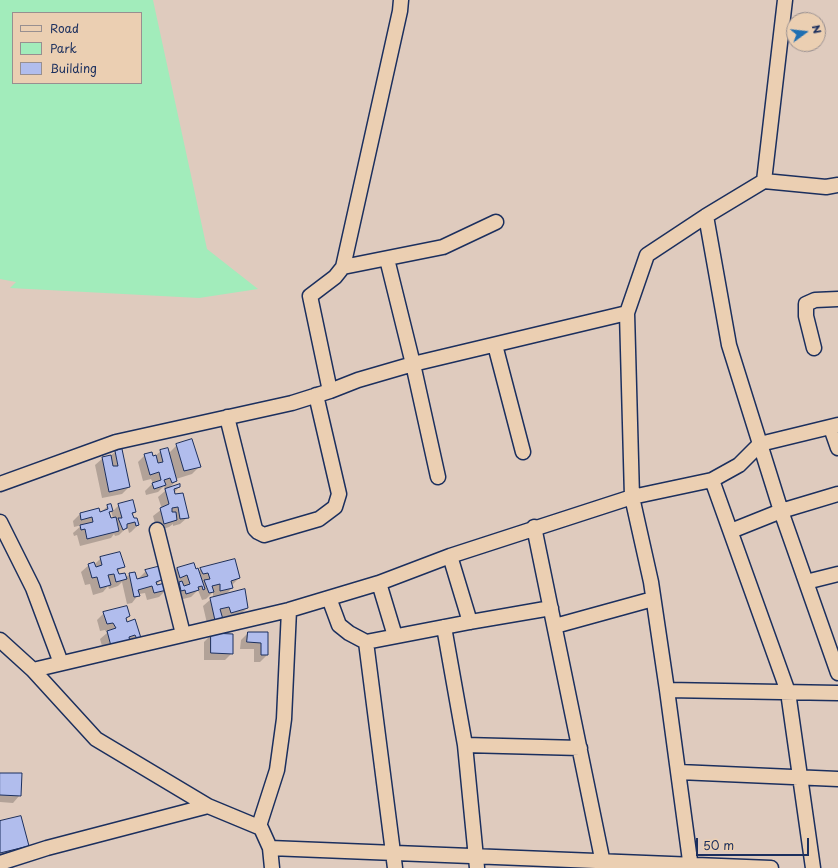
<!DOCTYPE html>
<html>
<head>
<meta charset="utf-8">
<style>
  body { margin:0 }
  #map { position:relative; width:838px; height:868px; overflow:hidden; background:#dfcbbe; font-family:"Playpen Sans",sans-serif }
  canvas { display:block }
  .legend { position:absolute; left:12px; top:12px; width:130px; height:72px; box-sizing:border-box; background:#ebcfb2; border:1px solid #988f90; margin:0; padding:5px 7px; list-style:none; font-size:12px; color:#1b2f5e }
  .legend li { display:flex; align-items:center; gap:8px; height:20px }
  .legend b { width:20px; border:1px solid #988f90 }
  .north { position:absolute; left:786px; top:12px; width:40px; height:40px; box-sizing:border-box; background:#ebcfb2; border:1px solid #988f90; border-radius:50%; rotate:75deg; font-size:11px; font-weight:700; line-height:16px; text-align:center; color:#1b2f5e }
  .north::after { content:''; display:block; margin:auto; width:14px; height:18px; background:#1f6fb2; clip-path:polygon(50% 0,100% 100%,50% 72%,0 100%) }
  .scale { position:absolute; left:696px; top:838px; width:113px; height:18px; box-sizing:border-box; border:2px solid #1b2f5e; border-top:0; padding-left:5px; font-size:12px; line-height:14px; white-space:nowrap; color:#1b2f5e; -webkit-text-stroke:3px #ebcfb2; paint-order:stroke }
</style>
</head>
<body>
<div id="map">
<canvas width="838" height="868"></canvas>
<ul class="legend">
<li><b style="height:5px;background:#ebcfb2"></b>Road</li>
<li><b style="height:11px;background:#a2ecbb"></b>Park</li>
<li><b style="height:11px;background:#b1bded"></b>Building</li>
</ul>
<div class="north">N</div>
<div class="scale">50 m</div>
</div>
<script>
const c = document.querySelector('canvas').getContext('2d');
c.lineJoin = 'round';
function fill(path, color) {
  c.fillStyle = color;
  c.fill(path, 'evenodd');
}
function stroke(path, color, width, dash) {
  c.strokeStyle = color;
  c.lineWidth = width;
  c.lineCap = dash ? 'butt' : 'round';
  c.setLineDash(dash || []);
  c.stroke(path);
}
fill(new Path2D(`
  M0 0H153L207 249 258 289 199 298 10 288 16 282 0 279ZM13 13H141V83H13Z`), '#a2ecbb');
fill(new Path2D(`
  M177 445 200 466 192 474 176 479V481L168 489 179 487 174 493 188 517 180 524 173 526V524L169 527 157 531 153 516 162 509 158 497 165 491 164 486 158 492 146 495 145 491 153 483 151 479 143 481 138 462 145 455 153 457 155 456 161 451 169 453Z
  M122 450 129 487 122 494 102 498 95 465 103 458 110 456 115 452Z
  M110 505 112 512 119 505 135 512 132 515 138 525 131 532 129 533 128 529H125L119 535 115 536 114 534 111 538 80 546 77 535 74 536 73 533 82 525 74 527 73 521 80 514 98 509 99 513 101 512 108 506ZM111 511 113 518 110 519 109 514Z
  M101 558 123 566 117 572 118 576 125 578 130 574 137 580H139V578L146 571 162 579 154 587 166 590 159 597 147 600 145 593 139 594 132 603 127 604 122 582 118 586 109 589 108 586 103 592 93 595 90 584 85 585 81 572 89 565H94Z
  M177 568 198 572 201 569 239 578 231 586 232 588 225 595 247 608 240 615 209 632 203 606 211 599 213 598V592L206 599 202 600 198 590 191 597 179 600 172 590 180 582 173 584 170 576Z
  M104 613 129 616 125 620 126 623 140 638 104 653 100 639 107 633 105 630 100 631 97 620Z
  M248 633H267V655L260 662H254V649H240L241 640Z
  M212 634 232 653 225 660H204V642Z
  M0 774 20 795 13 803 0 802Z
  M0 822 28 846 21 853 0 858Z`), '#0003');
const building = new Path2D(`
  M192 439 201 467 184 471 176 444Z
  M168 448 177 481 172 483 170 478 164 480 166 485 154 489 152 483 161 480 159 472 150 475 144 454 152 452 153 456 156 455 158 463 163 462 160 450Z
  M122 449 130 487 109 492 102 457 111 455 113 466H118L115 451Z
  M180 484V487L174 489 175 494 183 493 189 518 180 519 178 507 172 508V512H176L177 520 164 524 160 508 169 504 165 489Z
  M133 500 136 512 132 513 134 518H137L139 525 136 526 135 522 127 524V528L123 530 118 518H122L118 504Z
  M111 504 113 511 109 512 111 518 116 517 119 531 87 539 85 529 81 530 80 525 93 522 92 517 81 520 80 513 99 508 100 512 108 509 107 505Z
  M120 552 125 567 117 569 119 574 125 573 127 579 116 582 114 574 108 575 111 585 100 588 97 577 92 578 88 564 94 562 96 567 102 565 100 557Z
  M235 559 240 578 231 581 233 588 220 591V584L212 586 214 592 209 593 204 580 210 579 208 573 203 574 200 568Z
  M194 563 196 569 198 568 205 589 203 590 202 586 198 587 199 590 186 594 185 590 181 591 179 582 182 581 184 586 190 584 187 575 180 578 177 568Z
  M161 566 164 579 156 582 157 585 165 583 167 590 154 593 152 586 138 590 140 596 134 597 129 573 135 572 137 579 148 576 145 570Z
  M245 589 248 608 231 613 229 607 220 609 224 623 216 625 210 598Z
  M127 606 130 616 126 618 127 622 135 619 141 638 137 639 135 635 129 637 130 642 111 646 107 631 116 628 113 623 107 624 103 612Z
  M248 632H268V655H261V643L247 642Z
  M211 633 233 634V654L211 653Z
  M0 773H22L21 796 0 795Z
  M21 816 29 846 0 853V821Z`);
fill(building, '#b1bded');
stroke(building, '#1b2f5e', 1);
const minor = new Path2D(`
  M764 181 785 0
  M706 216 729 345 781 511 838 673
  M387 259 413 364 438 477
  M343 267 443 247 496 222
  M495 345 523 452
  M814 348 806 316V304L815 300 838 299
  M330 391 310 296 335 277 343 267 400 11 401 0
  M227 417 255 529 258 532 264 535 319 519 335 507 339 494 316 395
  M831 428 838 448
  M712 480 788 692 813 868
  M0 484 116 442 292 403 330 391 358 380 413 364 627 313
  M0 522 33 588 61 663
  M534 527 604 868
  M157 530 183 634
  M731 531 781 511 838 494
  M450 556 470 622
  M806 582 838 574
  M379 583 395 636
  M329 598 339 625 349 633 366 642 470 622 551 608
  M555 626 653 599
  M444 627 465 745 477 868
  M0 640 33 670 96 739 208 806 261 828 270 848 272 868
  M366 642 395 868
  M33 670 289 610 379 583 450 556 632 497 712 480 739 465 760 444 838 425
  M667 690 838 693
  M465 745 580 748
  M679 772 838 779
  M259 826 277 770 284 719 289 610
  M270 848 771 868
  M0 863 47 848 208 806
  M691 868 667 690 651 582 632 497 627 313 647 255 706 216 764 181 826 187 838 185`);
stroke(minor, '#1b2f5e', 17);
stroke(minor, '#ebcfb2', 14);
</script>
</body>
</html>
